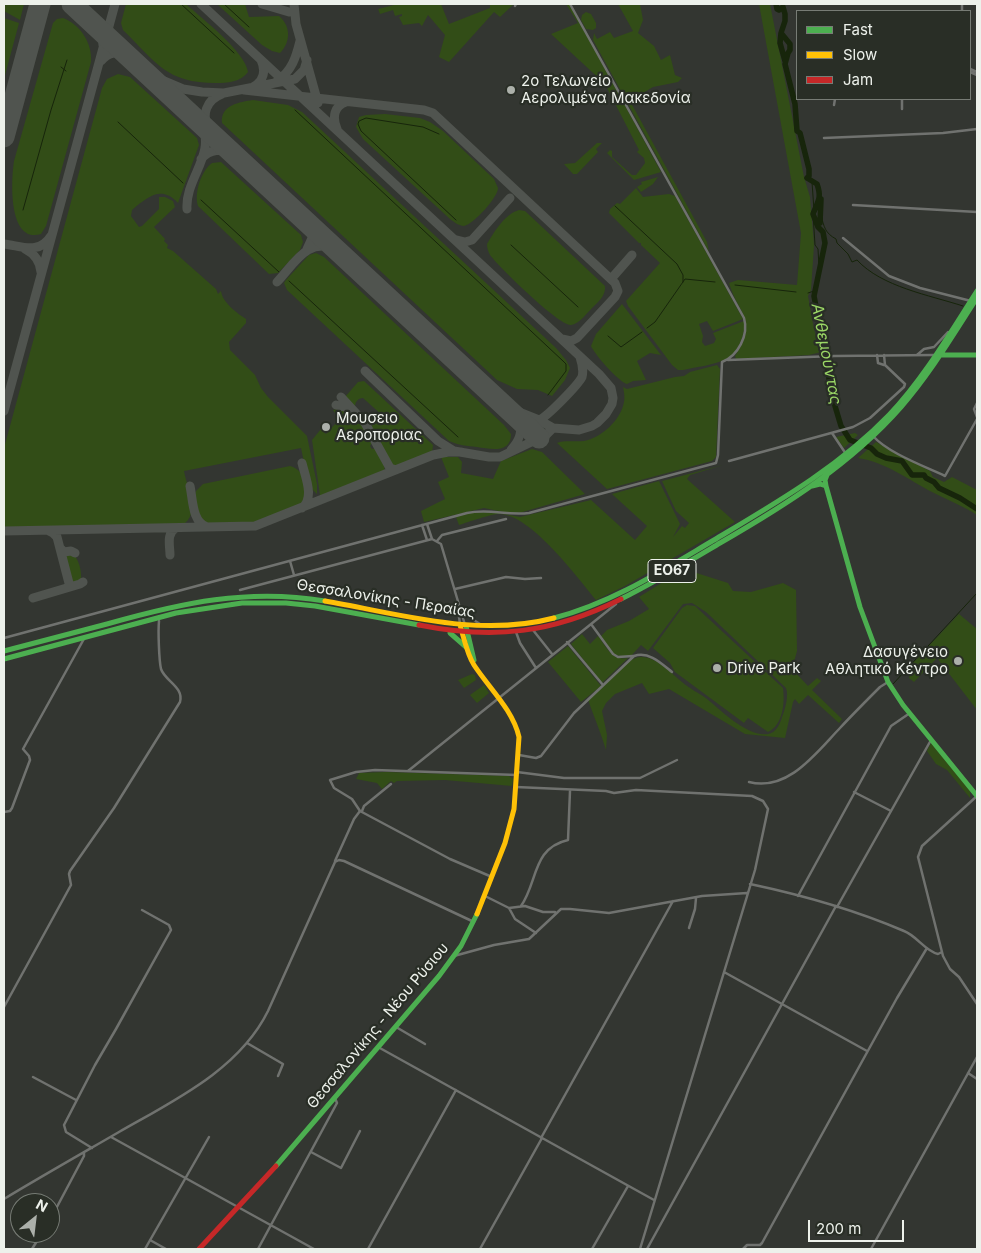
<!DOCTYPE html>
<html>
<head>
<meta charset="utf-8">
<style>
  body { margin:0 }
  #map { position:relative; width:981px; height:1253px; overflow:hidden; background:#333631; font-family:Inter,sans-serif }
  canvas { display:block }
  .frame { position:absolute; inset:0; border:5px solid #edf1eb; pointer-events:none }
  .legend { position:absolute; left:796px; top:10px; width:175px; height:90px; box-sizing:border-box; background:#292e26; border:1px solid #777c75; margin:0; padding:6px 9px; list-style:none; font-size:15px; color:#edf1eb }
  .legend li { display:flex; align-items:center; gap:10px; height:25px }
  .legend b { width:25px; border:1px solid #777c75 }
  .north { position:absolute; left:10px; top:1193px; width:50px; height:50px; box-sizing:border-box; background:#292e26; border:1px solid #777c75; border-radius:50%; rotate:29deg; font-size:14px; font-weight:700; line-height:20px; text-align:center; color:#edf1eb }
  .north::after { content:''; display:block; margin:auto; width:18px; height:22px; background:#acb0aa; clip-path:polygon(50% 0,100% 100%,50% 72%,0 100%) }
  .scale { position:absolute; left:808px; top:1220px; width:96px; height:22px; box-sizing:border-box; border:2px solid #edf1eb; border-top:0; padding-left:6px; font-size:15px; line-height:18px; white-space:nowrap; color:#edf1eb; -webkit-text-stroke:4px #292e26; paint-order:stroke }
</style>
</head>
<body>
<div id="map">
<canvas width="981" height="1253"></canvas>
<div class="frame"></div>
<ul class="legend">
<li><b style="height:6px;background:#4caf50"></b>Fast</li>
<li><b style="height:6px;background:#ffc107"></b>Slow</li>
<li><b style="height:6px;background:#c62828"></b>Jam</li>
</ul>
<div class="north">N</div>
<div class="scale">200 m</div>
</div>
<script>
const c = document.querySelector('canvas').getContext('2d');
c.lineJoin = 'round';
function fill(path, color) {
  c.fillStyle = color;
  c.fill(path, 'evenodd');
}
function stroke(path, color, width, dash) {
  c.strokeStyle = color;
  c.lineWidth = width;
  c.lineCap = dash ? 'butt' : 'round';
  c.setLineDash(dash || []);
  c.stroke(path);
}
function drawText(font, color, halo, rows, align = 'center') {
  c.font = font + ' Inter,sans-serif';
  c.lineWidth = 4.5;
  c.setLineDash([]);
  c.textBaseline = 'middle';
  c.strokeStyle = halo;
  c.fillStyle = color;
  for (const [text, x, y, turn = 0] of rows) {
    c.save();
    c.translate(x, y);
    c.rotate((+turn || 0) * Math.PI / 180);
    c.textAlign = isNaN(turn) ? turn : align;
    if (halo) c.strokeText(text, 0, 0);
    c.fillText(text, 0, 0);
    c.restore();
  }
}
fill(new Path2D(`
  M4 4H24L20 20 4 11Z
  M126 4H186C202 19 245 51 248 72 241 82 227 83 216 83 166 83 157 63 123 30L121 23Z
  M217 4H245L249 17 279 16C291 26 291 42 280 53L272 51 262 45Z
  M398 4H441L449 24 490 8V4H514L500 17 494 12 449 62 439 57 445 35 428 15 422 26 419 23 403 25 399 17 402 16V14L395 16 393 10 380 14 378 9Z
  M566 4H570L661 172 634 180 607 153 610 150 612 151V157L632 175H636L645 163 644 158 637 152 639 150 605 84 551 34 578 23Z
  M618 4H640L643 20 638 33 654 46 661 60 670 55 675 75 682 78 678 82 653 87 630 101 707 242 709 252 593 40 594 33 597 39 610 32 614 38 633 31Z
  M759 4H770L804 177 810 197 814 245 811 290 808 296 814 329 821 352 809 355 736 359 735 356C759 320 739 316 729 283L738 280 797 285 801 233Z
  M586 12 591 14 596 23V28L593 30 586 29 581 20 582 15Z
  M4 18 19 23 4 79Z
  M63 18C80 24 93 44 91 62L46 226 41 234C8 244 11 180 14 161L53 23 57 19Z
  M118 74 130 77 197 138 199 145 178 203C161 185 148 197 132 210L131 216 139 227 142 226 159 209V197H165L173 201 175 207 154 227 165 239 164 241 168 245 167 248 173 251 216 289 218 294 221 291C222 302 237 313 246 319V323L229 342 230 350 255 375 261 388 268 397 307 436 317 484V494L309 486 301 448 184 471C187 488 201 515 182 525L4 528V448L102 88 107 79Z
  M253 100 288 105 302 112 556 348 566 360 570 368 565 380 552 396 538 390 517 389 497 380 222 123C220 105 240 102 253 100Z
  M385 114 420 118 430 122 443 131 494 179 498 188C498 197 474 224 464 226 459 226 454 222 450 219L363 139 356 127 359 117 366 115Z
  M597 143H602L596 149 598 152 577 174H573L564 164 575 163Z
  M221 162 301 235 303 242 300 250 278 273 269 274 198 206C194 193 201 171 212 163Z
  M658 177 653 184 641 192 637 187 642 184 641 182Z
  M636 188 643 197 669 194 675 196 743 319 713 331 707 321 699 324 703 336 702 342 705 346 714 343 716 339 713 333 744 321C746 333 738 354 726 359 715 365 696 367 683 370H678L672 365 628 306 626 301 660 263 641 245V243H639L609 213 610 209 617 203 620 204Z
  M519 210 525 211 605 286C606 296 598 302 592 308 586 314 579 324 571 325 559 326 498 266 490 255 488 251 487 248 487 244 494 232 505 214 519 210Z
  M316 253 324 257 504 425 511 434C511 454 490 449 477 447 467 446 458 445 449 441L287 290 284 283 286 280 309 255Z
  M622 304 661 355 650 353 637 361 646 380 633 381 627 384C618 381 595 355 591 346L596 334Z
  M717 365 720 369 716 457 712 461 607 489 557 443C564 440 575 442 584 441 601 438 621 420 624 402 625 397 624 392 623 387L627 389 675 377 684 376 690 372Z
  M364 381 433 445 432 453 393 468 391 466 370 427 383 416 363 398C358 398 355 402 355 407L354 408 345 397 358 382Z
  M338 409 350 410 359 419 356 423 357 424 360 423 363 424 373 441 370 446 372 449 377 448C383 455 386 463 384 472L328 495H320L312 440 321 429 326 434 336 423 337 416 333 410Z
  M855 433 858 435 844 448 836 437Z
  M876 442 930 471 933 477 944 482 952 477 977 490V515C963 506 948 500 932 492 909 480 885 462 858 458Z
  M532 449 542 452 585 494 519 513H508L484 508 424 522 421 511 445 499 438 482 449 477 441 457H458L462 462 461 473 493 479 501 461Z
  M723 465 690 475 687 479 735 522 625 586 596 600C577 577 531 515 500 514 490 514 469 522 459 525L456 517 475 512H494L520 517 591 500 635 540 647 526 612 494 659 481 680 524 673 537 682 526 685 528 689 523 676 511 662 481Z
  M290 466C307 470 311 496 298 507L252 524 211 525C198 522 195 507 195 494L196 491 203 484Z
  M71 553C79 557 82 572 81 580L77 584C67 582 63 563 66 554Z
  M684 569 728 583 733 591 751 592 783 583 796 590 797 651 792 669 808 686 817 678 821 681 812 690 842 719 839 723 808 695 799 704 795 699 793 702 785 738 745 734 669 689 649 694 642 683 615 694 606 703 602 711 607 735 606 750C601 733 594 717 588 700 599 689 625 658 640 657 656 656 671 673 682 682 690 689 699 693 707 699 722 711 747 737 768 734 776 733 780 724 782 717 785 709 789 696 786 688L706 612 692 603 683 604 648 651 641 645 631 656C610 657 612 652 601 636L607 630 629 621 649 609 639 597Z
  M687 605 695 606 783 688C785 703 783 725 768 732L748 718 744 723 675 672 670 663 653 648 682 608Z
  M959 614 977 629V710L937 658 914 682 909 678 910 670 908 668Z
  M582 634 590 644 598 636C607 648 612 661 628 658L602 683 571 644Z
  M568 646 601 686 581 702 548 662Z
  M472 674 475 675 476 680 464 688 458 680Z
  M484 685 489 693 477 703 470 695Z
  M931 743 968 788 970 791V798L947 770 936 764 927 751Z
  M386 772 509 776 513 779 512 786 445 780 397 781 394 783 391 781 382 789 377 783 356 779 359 773Z`), '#324d17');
stroke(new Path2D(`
  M181 4 234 53
  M224 4 249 27
  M61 67 66 71
  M295 110 563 361 566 364V371L548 395
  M118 122 183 183
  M439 134 423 127 366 118 359 121 358 124 361 131 456 220
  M812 182 814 210
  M201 200 279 272
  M615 206 677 264 683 275V282
  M23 210 51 110 67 60
  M813 214 815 245 818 249 819 267
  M821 215C824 227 825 233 836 239L837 243 848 254 852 262 857 260C882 287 929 295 963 306
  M511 245 578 307
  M289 281 458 437
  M735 285 796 292
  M808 293 814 291
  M647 328 655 322 685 279 715 282
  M608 336 621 347 642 332
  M893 684 977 593`), '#17250b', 1);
stroke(new Path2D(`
  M776 4 777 9 779 10 783 7 785 14V21L781 33 790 44V50L788 53 785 64 795 104 797 131 800 133 809 169V176L807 178 817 184C822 198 818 201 813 214L818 227 823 232 825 243 814 296 817 312 822 325V339L821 345 829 372V379L833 386 835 406 841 426 850 440 871 448 877 454 886 458 902 461 912 475H924L926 478 934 482 939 488 960 498 977 509
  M781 33 780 43 785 61
  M820 223 821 199`), '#17250b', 5.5);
stroke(new Path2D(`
  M201 4 599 374 611 388 613 398 612 404 606 414 597 423 592 426 579 430 553 428 539 420 514 410 498 400
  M262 4 289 12
  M294 4 296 24 318 103
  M97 26 102 37 103 45
  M109 30 115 44
  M101 61C109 52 117 51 128 55
  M141 68 157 78 183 89 202 92 224 93 295 79 304 70 307 60
  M277 81C292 71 296 57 300 41
  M253 87C264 81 266 71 261 60
  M244 90 424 110 433 113 615 283 618 291 615 297 577 338 571 341 562 339
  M337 129C332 117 334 106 346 102
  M209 130C201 115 206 100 222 94
  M201 159C211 148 221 149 234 154
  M187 209C185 178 217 154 201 124
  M457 240 465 242 472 240 510 198
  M4 244C22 246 39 255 51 236
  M25 249C35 254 40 261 41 272
  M307 249 312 238 311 226
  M611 279 632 255
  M277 282C294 264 309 235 337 250
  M365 371 438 441 454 451 489 457H500L546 435 553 428
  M341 397 365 423 390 468 396 470
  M336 405 352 409
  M4 411 115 4
  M539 420C547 417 578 385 582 377 584 370 582 363 580 357
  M511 450C520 440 524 430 517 418
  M302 463C305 476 315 498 302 508
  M190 486C193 500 192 522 207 527
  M4 531 255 526 433 455 448 452H461
  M49 531 53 533 57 537 70 587
  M60 548 64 552 71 551 75 553
  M170 555C170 546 166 533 176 528
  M33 598 80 584 83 582`), '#50544f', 9);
stroke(new Path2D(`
  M72 4 539 438
  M4 137 40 4`), '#50544f', 21);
stroke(new Path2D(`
  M515 6 516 4
  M962 11V4
  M970 69 977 72
  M970 72 977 75
  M834 105 835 99
  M902 109V99
  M824 138 943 133 977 129
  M853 205 977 212
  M843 238 889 276 920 288 971 301
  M877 355 878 363 884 365
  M917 355 924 349 934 347 948 332
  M728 360 834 356 934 355
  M977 403 974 409 977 417
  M832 433 846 454
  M873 436C888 453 924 466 945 476L977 419
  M729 461 853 427 870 418 904 387 905 384 885 365 884 355
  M427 524 432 539
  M422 525 427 540
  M437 541 442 535 506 519
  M290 561 294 575
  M455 589 506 577 525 579 541 578
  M240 590 432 539 441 544 465 625
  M457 602 460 624
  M464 614 480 624
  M591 624 613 654 618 657 633 656
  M533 630 552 654
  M516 632 520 643 536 668
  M4 638 467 513C490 508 506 516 529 513L716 463 718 455 722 362C738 356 749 335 744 318L570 4
  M567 642 603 685
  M519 755 536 758 541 756 574 713 634 656C649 651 661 663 672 672
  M408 771 616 604
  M517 772 564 778H640L677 760
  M749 782C788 792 816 753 840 728 853 714 866 701 880 687L888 682
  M516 787 606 791 614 793 636 790 752 796 763 801 768 809 755 870 640 1249
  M854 792 891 811
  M977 796 922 846 918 857 943 956 950 969 959 977 977 1004
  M362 811 364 806 391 784
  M4 812 10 811 12 808 30 760 29 756 23 749 85 637
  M335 861 354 819 360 811
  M492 877 450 859 360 811 352 799 334 788 330 780 356 772 375 770 517 775
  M750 884C802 895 855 910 904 931 917 936 925 951 938 954L942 952
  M485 896 509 908 525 906 543 912H555
  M798 896 891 726 910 713
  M521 906C538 882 532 848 568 840L570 791
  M837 907 931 740
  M509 908 515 919 536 933
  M689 928 695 909 696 898
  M454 956 494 945 529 939 561 909H570L609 913 702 896 747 893
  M724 972 867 1051
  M4 1007 71 885 69 874 70 871 114 808 180 702C184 687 165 681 161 669 159 660 158 631 159 621
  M396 1027 425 1044
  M247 1043 283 1064 278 1076
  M378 1047 654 1200
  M968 1073 977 1079
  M33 1077 76 1100
  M111 1137 314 1249
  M541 1138 673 901
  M92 1148 66 1132 64 1125 95 1065 116 1029 171 930 169 925 142 910
  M311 1152 341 1168 360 1131
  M4 1199C42 1176 81 1154 119 1132 173 1101 239 1070 268 1011L335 862 339 860 344 861 474 922
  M50 1220 84 1156V1153
  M150 1240 166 1249
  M32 1249 42 1233
  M145 1249 209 1137
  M258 1249 337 1103 335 1098
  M368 1249 456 1090
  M480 1249 542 1138
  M592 1249 628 1186
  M647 1249 836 906
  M743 1249 747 1245H760L762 1243 897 998 927 948
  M871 1249 977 1057`), '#70726f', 2.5);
stroke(new Path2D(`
  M938 355H977
  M812 486 820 484 826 486 860 607 888 682 903 705 977 796
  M826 486 825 480 827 475
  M621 599C655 582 688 562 720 543 786 505 851 464 901 407 930 374 953 335 977 298
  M554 618C612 603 663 570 714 540 776 503 839 467 889 415 924 378 950 333 977 291
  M466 626 474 660
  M450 633 466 647
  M4 651C38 642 73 633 107 624 181 603 248 588 325 601
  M4 659 176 613 242 603H286L315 606 419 625
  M276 1166 439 976 461 946 477 914`), '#4caf50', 5);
stroke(new Path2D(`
  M325 601C401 614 478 638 554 618
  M460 625C464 638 467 654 474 665 489 688 513 710 519 737L514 809 505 843 477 914`), '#ffc107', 5);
stroke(new Path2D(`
  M419 625C494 640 553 633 621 599
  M199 1249 276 1166`), '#c62828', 5);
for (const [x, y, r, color] of [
  [511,90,5,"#acb0aa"],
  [326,427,5,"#acb0aa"],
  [958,661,5,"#acb0aa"],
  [717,668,5,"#acb0aa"]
]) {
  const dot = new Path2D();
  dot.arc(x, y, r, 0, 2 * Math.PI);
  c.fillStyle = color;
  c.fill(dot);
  stroke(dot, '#292e26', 2);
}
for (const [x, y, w] of [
  [672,571,48]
]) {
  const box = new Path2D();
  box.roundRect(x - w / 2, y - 11.5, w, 23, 4);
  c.fillStyle = '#292e26';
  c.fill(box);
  stroke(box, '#edf1eb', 1);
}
drawText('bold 14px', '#edf1eb', null, [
  ["ΕΟ67",672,571]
]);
drawText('15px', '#edf1eb', '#292e26', [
  ["2ο Τελωνείο",521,81],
  ["Αερολιμένα Μακεδονία",521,98],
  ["Μουσειο",336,418],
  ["Αεροποριας",336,435],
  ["Δασυγένειο",948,652,"right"],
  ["Αθλητικό Κέντρο",948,669,"right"],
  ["Drive Park",727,668]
], 'left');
drawText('15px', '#edf1eb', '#292e26', [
  ["Θεσσαλονίκης - Περαίας",386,599,9],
  ["Θεσσαλονίκης - Νέου Ρύσιου",378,1026,-50]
]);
drawText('italic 16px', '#9bd766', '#292e26', [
  ["Ανθεμούντας",826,354,79]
]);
</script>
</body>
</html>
